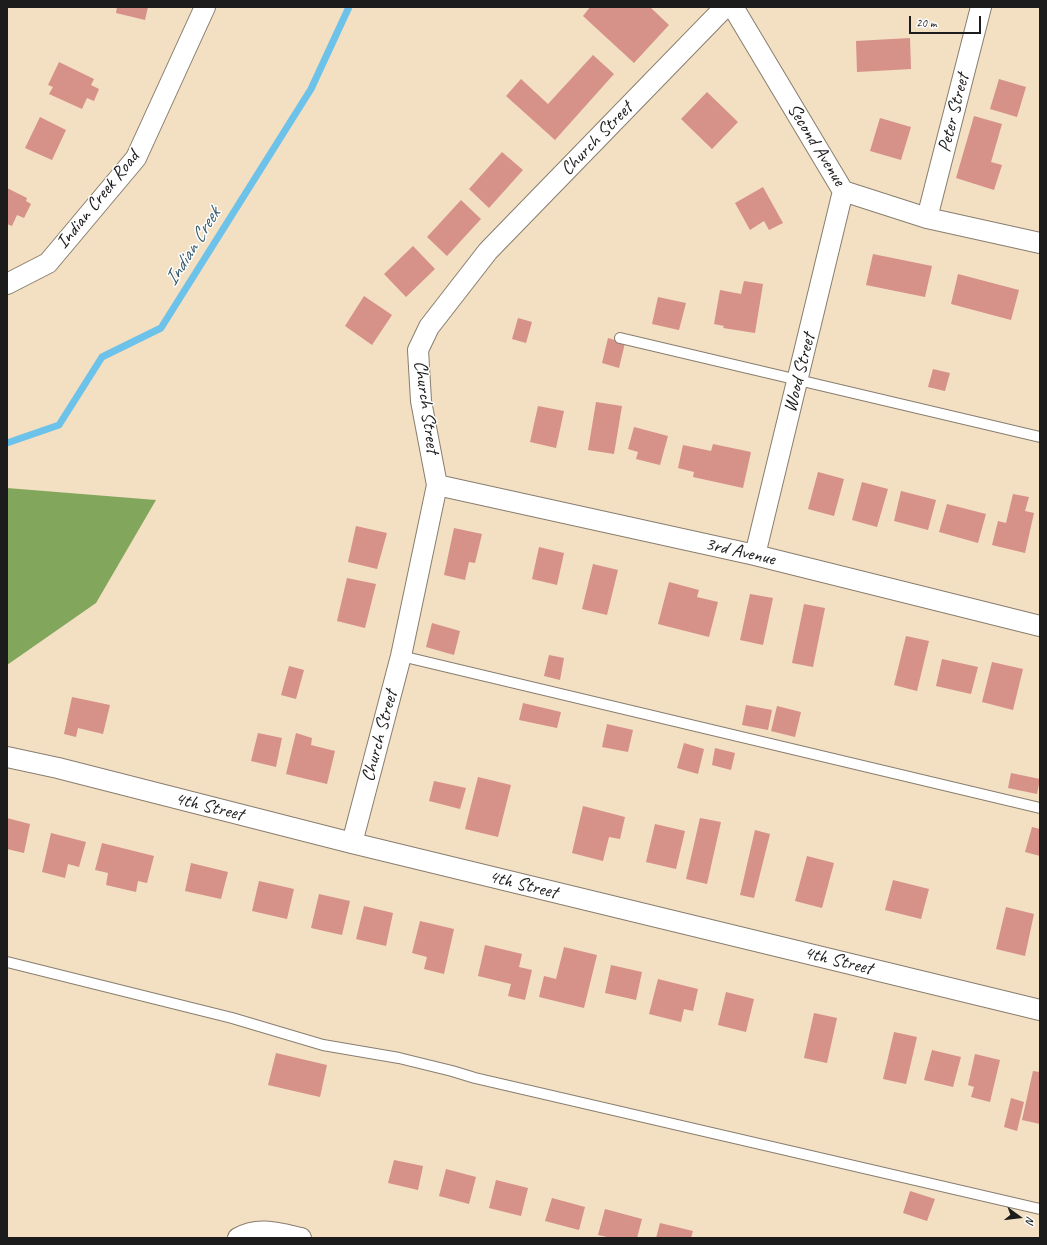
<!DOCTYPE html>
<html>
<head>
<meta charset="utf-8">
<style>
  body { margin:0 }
  #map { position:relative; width:1047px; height:1245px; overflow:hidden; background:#f3dfc2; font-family:Caveat,sans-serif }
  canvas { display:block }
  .frame { position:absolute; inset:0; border:8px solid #1c1c1c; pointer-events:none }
  .north { position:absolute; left:999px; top:1197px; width:40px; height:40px; -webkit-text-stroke:3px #fff; paint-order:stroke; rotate:105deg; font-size:11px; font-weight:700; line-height:16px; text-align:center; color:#1c1c1c }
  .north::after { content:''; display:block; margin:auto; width:14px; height:18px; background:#1c1c1c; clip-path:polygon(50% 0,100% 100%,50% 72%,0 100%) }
  .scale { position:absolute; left:909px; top:16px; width:72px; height:18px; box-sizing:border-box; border:2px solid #1c1c1c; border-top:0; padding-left:5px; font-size:12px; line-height:14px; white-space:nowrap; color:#1c1c1c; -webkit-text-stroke:3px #fff; paint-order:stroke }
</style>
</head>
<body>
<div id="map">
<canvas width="1047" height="1245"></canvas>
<div class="frame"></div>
<div class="north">N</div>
<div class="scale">20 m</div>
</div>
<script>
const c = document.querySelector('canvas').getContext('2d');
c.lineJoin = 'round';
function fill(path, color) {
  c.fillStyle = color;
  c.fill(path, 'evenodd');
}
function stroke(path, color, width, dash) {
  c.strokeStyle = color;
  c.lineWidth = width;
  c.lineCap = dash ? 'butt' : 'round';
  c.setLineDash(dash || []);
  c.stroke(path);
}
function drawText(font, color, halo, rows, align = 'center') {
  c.font = font + ' Caveat,sans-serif';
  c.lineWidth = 3;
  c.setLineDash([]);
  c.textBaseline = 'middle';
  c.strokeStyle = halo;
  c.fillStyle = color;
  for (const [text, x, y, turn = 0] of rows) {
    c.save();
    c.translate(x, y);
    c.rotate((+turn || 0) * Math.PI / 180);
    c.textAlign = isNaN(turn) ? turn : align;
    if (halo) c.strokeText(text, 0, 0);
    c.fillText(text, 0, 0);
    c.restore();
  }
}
fill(new Path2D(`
  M7 488 156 500 96 603 7 665Z`), '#82a75c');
stroke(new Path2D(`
  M7 443 59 425 102 357 161 328 311 89 349 7`), '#6dc2ea', 7);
fill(new Path2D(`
  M117 7H148L145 20 116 13Z
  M590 7H650L669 25 634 63 583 16Z
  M910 38 911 69 857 72 856 41Z
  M593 55 614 74 555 140 506 96 521 79 548 104Z
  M59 62 94 79 91 85 99 89 94 101 87 98 82 109 49 94 53 87 48 85Z
  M999 79 1026 87 1017 117 990 109Z
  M707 92 738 122 712 149 681 119Z
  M974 116 1002 124 991 162 1002 165 994 190 956 178Z
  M40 117 66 130 52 160 25 148Z
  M880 118 911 127 901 160 870 151Z
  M502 152 523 170 489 208 469 189Z
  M763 187 783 223 769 230 764 221 750 230 735 203Z
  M7 188 27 198 26 201 31 204 24 218 17 215 12 226 7 224Z
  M461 200 481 219 447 256 427 237Z
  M413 246 435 269 406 297 384 274Z
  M873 254 932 266 925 297 866 285Z
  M958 274 1019 290 1011 320 951 304Z
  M744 281 763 284 755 333 723 328 724 326 714 324 720 290 741 294Z
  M364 296 392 315 372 345 345 326Z
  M658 297 686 303 679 330 652 324Z
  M518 318 532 322 526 343 512 339Z
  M608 338 625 343 619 368 602 363Z
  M933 369 950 373 945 391 928 387Z
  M596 402 622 406 614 454 588 450Z
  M538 406 564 411 556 448 530 442Z
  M634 427 668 436 660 465 636 459 638 452 628 449Z
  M713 444 751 452 743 488 693 477 694 472 678 468 683 445 711 451Z
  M818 472 844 479 834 516 808 509Z
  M862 482 888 489 877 527 852 520Z
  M901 491 936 500 928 530 894 521Z
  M1013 494 1029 497 1025 511 1034 513 1025 553 992 545 998 521 1006 523Z
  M947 504 986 514 978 543 939 532Z
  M356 526 387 533 377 569 348 562Z
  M454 528 482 534 475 563 469 562 465 580 444 575Z
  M539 547 564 553 557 585 532 579Z
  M593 564 618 570 607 615 582 609Z
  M347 578 376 584 365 628 337 621Z
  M669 582 699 590 697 597 718 602 709 637 658 624Z
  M750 594 773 598 763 645 740 640Z
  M804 604 825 608 813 667 792 663Z
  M432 623 460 631 454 655 426 647Z
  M906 636 929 641 917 691 894 685Z
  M549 655 564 658 560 680 544 676Z
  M942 659 978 667 971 694 936 686Z
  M992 662 1023 669 1013 710 982 702Z
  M289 666 304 670 296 699 281 695Z
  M72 697 110 705 103 734 78 728 76 737 64 734Z
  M523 703 561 712 557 728 519 720Z
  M746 705 772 710 768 730 742 725Z
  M777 706 801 712 795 737 771 731Z
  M607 724 633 730 628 752 602 747Z
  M258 733 282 738 276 767 251 761Z
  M296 733 312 738 311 745 335 751 327 784 286 774Z
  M684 743 704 749 698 774 677 768Z
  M715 748 735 753 731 770 712 765Z
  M1011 773 1040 779 1037 794 1008 788Z
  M478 777 511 785 498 837 465 829Z
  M434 781 466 788 460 809 429 801Z
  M583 806 625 817 620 839 609 837 603 861 572 853Z
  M7 818 30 824 24 853 7 849Z
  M700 818 721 822 707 884 686 879Z
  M655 824 685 831 676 869 646 862Z
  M1032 827 1040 829V856L1025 852Z
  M755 830 770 834 754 898 740 895Z
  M51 833 86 842 79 867 68 864 65 878 42 872Z
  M102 843 154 856 147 883 138 881 136 892 106 885 108 873 95 870Z
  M807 856 834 863 822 908 795 901Z
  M191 863 228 872 221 899 185 891Z
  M893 880 929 889 921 919 885 910Z
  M259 881 294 889 287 919 252 911Z
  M319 894 350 901 342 935 311 928Z
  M364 906 393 913 386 946 356 939Z
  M1006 907 1034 914 1025 956 996 949Z
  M420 921 454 929 444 974 424 969 427 957 412 953Z
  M485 945 522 954 519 967 532 970 525 1000 508 996 511 984 478 976Z
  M564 947 597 955 584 1008 539 997 544 976 556 979Z
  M611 965 642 972 636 1000 605 993Z
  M658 979 698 989 693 1011 684 1009 681 1022 649 1014Z
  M726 992 754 999 746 1032 718 1025Z
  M814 1013 837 1018 827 1063 804 1058Z
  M894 1032 917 1037 906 1084 883 1079Z
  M932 1050 961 1057 953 1087 924 1080Z
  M276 1053 327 1065 320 1097 268 1085Z
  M975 1054 1000 1060 990 1102 971 1097 974 1087 968 1085Z
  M1033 1071 1040 1072V1124L1022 1120Z
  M1011 1098 1024 1102 1017 1131 1004 1127Z
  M394 1160 423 1166 418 1190 388 1183Z
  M446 1169 476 1177 469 1204 439 1196Z
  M496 1180 528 1188 521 1216 489 1208Z
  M910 1191 935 1199 927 1221 903 1213Z
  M552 1198 585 1207 579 1230 545 1221Z
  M605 1209 642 1219 637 1238H612L598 1235Z
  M660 1223 693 1231 691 1238H656Z`), '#d69188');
const lane = new Path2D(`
  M620 338 1040 437
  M401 656 1040 808
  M7 962 232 1018 323 1045 399 1058 452 1071 475 1078 1040 1209`);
const street = new Path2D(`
  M733 7 843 191 927 218 1040 243
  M927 218 981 7
  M7 284 48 263 136 158 205 7
  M437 485 755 555 1040 626
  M755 555 843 191
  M7 757 58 768 352 843 1040 1010
  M352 843 401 656 437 485 421 401 418 350 429 327 488 251 725 7
  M238 1238C258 1226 279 1233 301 1238`);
stroke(lane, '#887e6f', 12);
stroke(street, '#887e6f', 22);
stroke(lane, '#fff', 10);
stroke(street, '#fff', 20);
drawText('19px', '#1c1c1c', '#fff', [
  ["Peter Street",954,113,-76],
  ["Church Street",597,139,-46],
  ["Second Avenue",816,145,58],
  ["Indian Creek Road",98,200,-51],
  ["Wood Street",800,373,-76],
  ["Church Street",426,407,82],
  ["3rd Avenue",740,552,13],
  ["Church Street",380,736,-75],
  ["4th Street",209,807,14],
  ["4th Street",523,885,14],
  ["4th Street",838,961,14]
]);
drawText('italic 20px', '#3c5e6e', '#fff', [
  ["Indian Creek",193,247,-58]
]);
</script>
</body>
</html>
